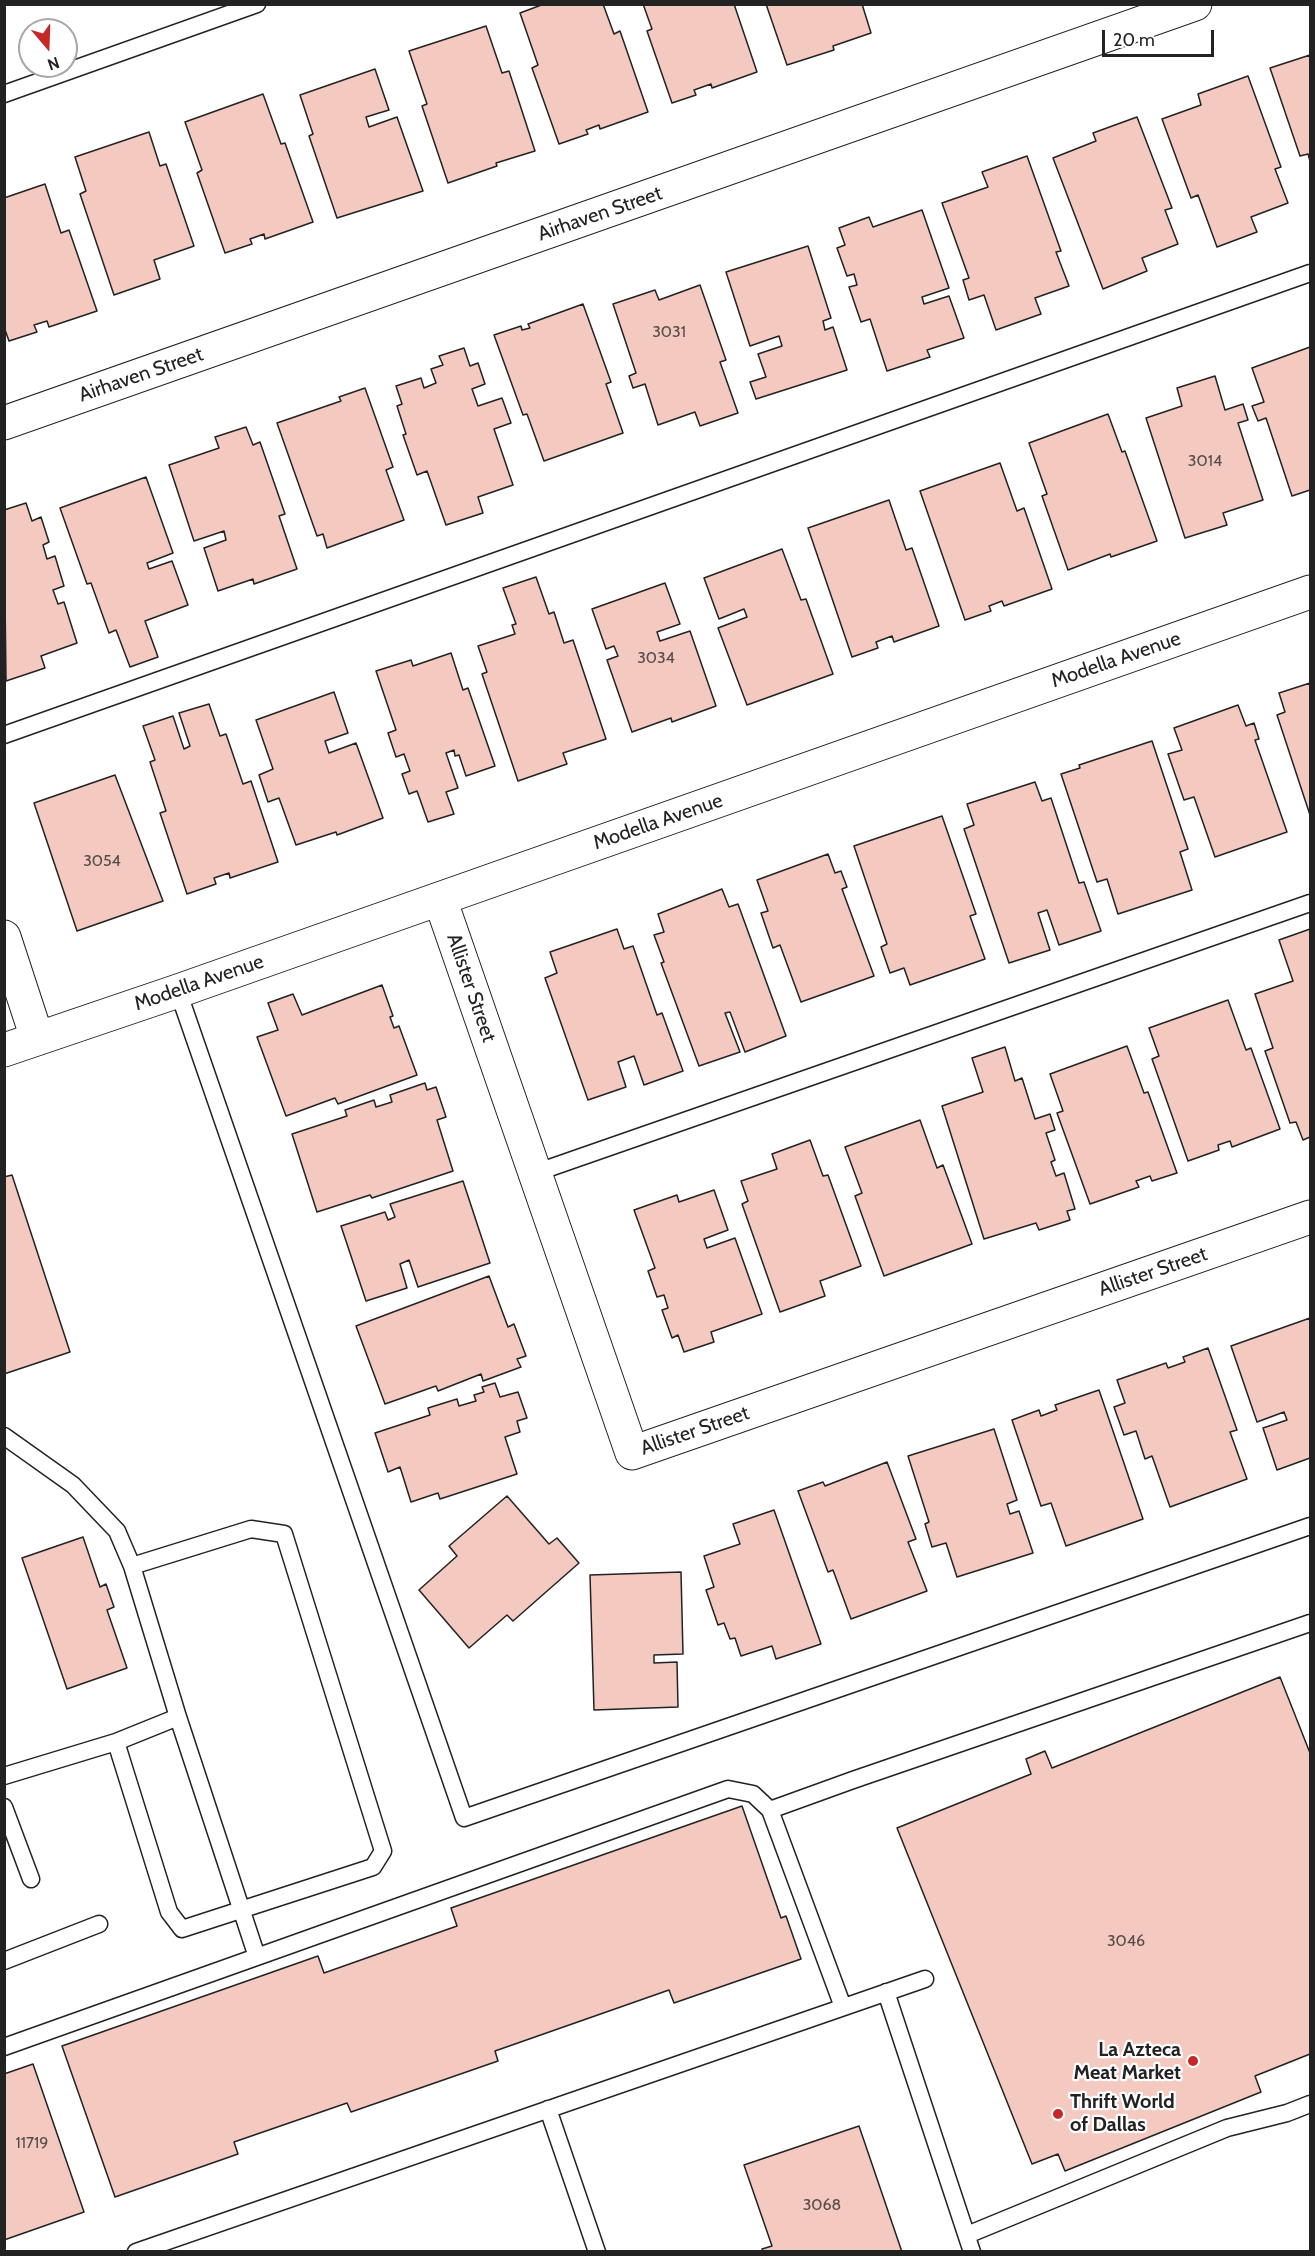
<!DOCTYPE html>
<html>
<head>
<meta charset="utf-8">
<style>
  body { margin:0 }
  #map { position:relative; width:1315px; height:2256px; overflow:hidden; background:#fff; font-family:Cabin,sans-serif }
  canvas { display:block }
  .frame { position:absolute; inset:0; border:6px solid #222; pointer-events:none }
  .north { position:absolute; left:18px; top:18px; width:60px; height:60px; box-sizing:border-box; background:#fff; border:2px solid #a7a7a7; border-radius:50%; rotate:161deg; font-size:16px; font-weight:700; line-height:24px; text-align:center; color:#222 }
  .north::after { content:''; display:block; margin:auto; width:21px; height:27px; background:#c62828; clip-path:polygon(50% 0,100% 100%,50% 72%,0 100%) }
  .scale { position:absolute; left:1102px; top:30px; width:112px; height:27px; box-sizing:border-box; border:3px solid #222; border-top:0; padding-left:8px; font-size:18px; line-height:21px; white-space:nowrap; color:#222; -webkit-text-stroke:4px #fff; paint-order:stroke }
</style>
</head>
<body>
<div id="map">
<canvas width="1315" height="2256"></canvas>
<div class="frame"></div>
<div class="north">N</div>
<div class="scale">20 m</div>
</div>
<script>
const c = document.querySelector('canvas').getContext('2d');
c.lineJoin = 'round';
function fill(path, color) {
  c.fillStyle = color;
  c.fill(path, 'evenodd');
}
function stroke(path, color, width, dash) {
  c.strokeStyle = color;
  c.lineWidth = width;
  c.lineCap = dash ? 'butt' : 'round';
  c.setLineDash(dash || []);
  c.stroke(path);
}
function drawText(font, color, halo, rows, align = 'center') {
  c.font = font + ' Cabin,sans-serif';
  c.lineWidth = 4.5;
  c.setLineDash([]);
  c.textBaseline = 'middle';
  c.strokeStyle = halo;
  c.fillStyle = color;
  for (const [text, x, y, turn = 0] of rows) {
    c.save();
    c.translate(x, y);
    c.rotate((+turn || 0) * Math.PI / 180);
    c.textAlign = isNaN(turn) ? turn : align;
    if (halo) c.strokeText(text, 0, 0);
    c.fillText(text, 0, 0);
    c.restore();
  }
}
const building = new Path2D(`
  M544 4H603L614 34 620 31 648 112 600 129 599 125 586 130 588 134 559 144 532 68 538 65 520 13Z
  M643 4H734L757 72 712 88 711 84 694 90 696 95 672 103 647 31 652 29Z
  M766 4H862L871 33 833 46 834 50 787 65Z
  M486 26 502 73 509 71 535 151 496 163 497 166 448 183 422 106 427 104 409 51Z
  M1310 55V161L1308 154 1300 156 1270 68Z
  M375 69 389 110 366 117 369 127 397 117 423 191 337 218 309 136 313 134 300 95Z
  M1248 76 1281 167 1275 169 1288 203 1251 217 1257 232 1217 247 1198 195 1191 198 1162 119 1201 105 1198 94Z
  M263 94 281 144 285 143 313 222 265 239 264 234 250 239 252 244 225 253 197 173 202 170 185 122Z
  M1137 117 1172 208 1165 210 1178 244 1142 258 1147 271 1103 289 1053 158 1096 141 1093 133Z
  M149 132 160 166 166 164 194 246 154 260 160 279 114 295 80 194 86 191 75 157Z
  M1027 156 1061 251 1056 252 1069 286 1035 298 1041 314 996 330 984 295 969 300 963 280 969 278 942 203 988 187 982 172Z
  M45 184 61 233 69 230 97 311 49 327 47 321 34 325 37 332 9 341 4 327V198Z
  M922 210 949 288 922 297 924 304 949 296 964 338 927 350 930 357 887 371 870 319 861 322 849 287 857 285 854 274 847 276 837 248 845 245 839 228 869 217 873 227Z
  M808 246 831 318 823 321 825 330 833 327 847 370 756 399 750 382 766 377 758 354 782 346 779 336 750 346 726 272Z
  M700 285 726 360 720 362 738 413 700 426 695 412 658 425 645 384 633 388 629 376 636 373 613 304 655 290 659 300Z
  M583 304 611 382 606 384 623 433 544 461 527 414 523 415 494 335 521 326 522 330 530 328 528 324Z
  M1310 347V490L1292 496 1266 418 1258 421 1252 406 1264 402 1252 368Z
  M464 348 470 366 478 363 485 384 472 389 478 406 502 398 511 423 494 429 513 485 478 497 483 513 446 525 427 471 417 475 403 435 406 434 397 406 402 404 396 386 421 378 424 388 436 383 431 369 443 365 439 356Z
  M1215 376 1225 410 1243 404 1248 420 1238 423 1263 500 1223 513 1227 525 1185 538 1146 418 1182 406 1177 388Z
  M365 388 393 467 386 470 404 520 327 548 323 534 317 536 277 423 341 401 339 397Z
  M1108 414 1122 452 1125 451 1157 541 1111 557 1110 554 1068 570 1042 496 1047 494 1029 443Z
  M246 427 253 445 260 442 285 514 279 516 297 569 254 584 253 579 218 591 204 548 226 540 224 531 194 541 169 465 219 448 215 437Z
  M1000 463 1017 511 1024 508 1052 589 1004 606 1002 601 989 606 991 611 965 620 920 491Z
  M146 477 173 553 147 563 149 569 172 561 188 605 145 621 158 657 130 667 116 630 109 633 91 583 87 584 60 508Z
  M889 500 906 550 912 548 939 626 894 642 892 636 876 642 878 648 852 657 808 528Z
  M26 503 32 521 41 517 49 542 43 545 47 559 55 556 64 586 53 590 58 604 64 602 77 643 41 656 45 668 6 681 4 510Z
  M782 549 801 600 806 599 833 674 747 705 718 628 747 617 744 609 719 619 704 578Z
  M536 577 549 614 554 612 564 643 573 640 606 739 563 753 567 764 518 781 482 674 487 672 478 646 515 634 512 625 516 624 503 588Z
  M665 583 680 624 657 632 660 641 690 631 716 706 672 722 671 718 632 732 607 660 618 656 614 646 606 649 592 609Z
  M451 653 463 690 468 688 495 766 466 776 459 755 455 756 454 750 446 753 458 788 446 792 454 814 428 822 417 791 409 794 402 774 410 771 404 754 396 757 388 733 396 730 376 671 411 660 413 666Z
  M1310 683V815L1277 715 1285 712 1279 693Z
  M334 692 348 733 325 741 329 753 356 743 383 818 337 835 336 832 296 845 279 798 268 802 259 775 273 769 256 720Z
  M209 704 220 736 226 734 243 784 251 781 278 862 230 878 229 873 214 878 216 884 187 894 160 813 166 811 150 762 155 760 143 726 173 716 184 749 190 746 179 713Z
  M1238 705 1246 726 1254 723 1259 739 1255 740 1287 832 1215 857 1194 797 1184 800 1168 754 1182 750 1174 728Z
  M1152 741 1188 849 1180 852 1192 890 1118 914 1107 879 1097 882 1061 774 1080 768 1079 765Z
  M115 775 163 901 77 931 34 803Z
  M1035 782 1042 801 1051 798 1079 883 1084 882 1101 931 1059 945 1047 910 1038 913 1050 950 1009 963 964 829 974 825 967 804Z
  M942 816 976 914 970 916 985 959 910 985 904 968 890 973 881 947 887 944 854 846Z
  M828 854 835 873 841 871 847 887 842 889 874 976 801 1002 780 945 773 948 761 913 768 911 757 880Z
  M722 889 729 907 738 904 786 1036 745 1052 730 1012 725 1013 740 1052 699 1066 661 963 664 962 654 935 664 932 658 914Z
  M617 929 624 949 633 946 657 1015 662 1013 683 1071 644 1085 634 1056 618 1062 626 1087 588 1100 545 978 557 973 550 952Z
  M1310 929V1137L1303 1140 1296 1122 1290 1123 1265 1051 1273 1048 1255 994 1293 981 1279 940Z
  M382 985 393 1016 390 1017 394 1028 399 1026 417 1075 338 1104 335 1098 286 1116 257 1037 278 1030 268 1003 293 994 302 1015Z
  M1228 1000 1246 1050 1251 1048 1280 1129 1232 1147 1230 1141 1218 1145 1219 1150 1188 1161 1152 1059 1159 1056 1149 1028Z
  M1127 1046 1144 1093 1148 1092 1177 1173 1152 1181 1150 1176 1136 1181 1139 1187 1090 1204 1057 1113 1063 1111 1050 1074Z
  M1005 1047 1015 1081 1022 1078 1035 1119 1050 1114 1055 1130 1046 1133 1055 1160 1051 1162 1056 1176 1064 1173 1075 1209 1067 1211 1070 1220 1039 1230 1036 1223 984 1239 942 1106 983 1092 972 1058Z
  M425 1083 427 1090 436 1087 446 1117 437 1120 453 1171 372 1198 370 1195 317 1212 292 1134 347 1116 345 1110 374 1100 376 1107 392 1102 390 1095Z
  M920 1120 937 1168 943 1165 972 1244 884 1276 855 1196 862 1193 845 1147Z
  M810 1140 823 1176 828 1175 861 1266 820 1281 825 1296 780 1312 742 1204 748 1201 741 1181 777 1169 772 1154Z
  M12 1175 70 1352 4 1374V1177Z
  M463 1181 490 1263 418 1287 409 1260 400 1264 407 1288 366 1301 341 1226 385 1212 388 1220 395 1217 390 1204Z
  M714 1190 728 1230 704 1239 707 1248 735 1238 762 1314 711 1332 714 1342 684 1352 678 1335 672 1338 662 1310 668 1308 664 1295 657 1297 648 1271 655 1268 634 1210 677 1195 679 1202Z
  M489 1276 508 1327 514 1324 526 1356 517 1359 521 1367 483 1381 481 1374 438 1391 436 1386 385 1404 356 1326Z
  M1310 1318V1458L1277 1470 1263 1428 1287 1420 1284 1412 1257 1422 1231 1346Z
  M1208 1348 1237 1430 1230 1432 1247 1479 1170 1507 1152 1456 1145 1459 1136 1431 1124 1435 1114 1407 1125 1403 1117 1380 1166 1363 1168 1368 1185 1362 1183 1357Z
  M495 1383 500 1397 518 1392 527 1418 517 1421 520 1432 505 1437 517 1474 440 1499 438 1493 411 1502 400 1467 388 1472 375 1433 430 1415 428 1408 457 1399 459 1406 476 1401 474 1395 484 1392 482 1387Z
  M1099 1390 1143 1519 1066 1546 1051 1503 1041 1506 1012 1420 1039 1410 1041 1416 1057 1410 1055 1405Z
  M994 1429 1017 1500 1007 1504 1010 1514 1019 1511 1033 1553 957 1577 946 1543 932 1547 925 1524 929 1522 908 1456Z
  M887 1462 916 1539 908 1542 927 1591 851 1619 833 1570 828 1572 798 1491 823 1482 825 1486Z
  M507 1496 549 1544 557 1538 579 1563 513 1621 507 1615 469 1648 419 1590 457 1556 449 1546Z
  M774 1510 821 1644 776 1659 772 1646 741 1656 735 1638 730 1639 724 1623 718 1625 706 1590 714 1587 704 1556 740 1544 733 1524Z
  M83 1537 100 1587 106 1584 114 1607 107 1610 127 1668 67 1689 22 1558Z
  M681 1572 683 1654 654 1655V1663L677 1662 678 1707 594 1710 590 1575Z
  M1280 1677 1310 1753V2054L1255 2076 1261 2092 1065 2171 1058 2154 1032 2164 897 1828 1031 1774 1026 1759 1045 1751 1052 1768Z
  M742 1806 781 1918 786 1916 801 1959 674 2003 669 1990 495 2051 498 2061 351 2112 347 2103 234 2142 238 2154 115 2197 62 2046 318 1956 324 1973 457 1926 451 1908Z
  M33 2064 84 2212 4 2240V2074Z
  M859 2126 902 2252H763L762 2249 772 2246 744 2165Z`);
fill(building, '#f3c9c0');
stroke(building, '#222', 1.5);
const lane = new Path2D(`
  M4 94 257 4
  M4 735 1310 273
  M178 991 464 1818 1310 1526
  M535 1173 1310 903
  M4 1436 73 1485 117 1531 132 1566 178 1717 116 1742 4 1776
  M178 1717 257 1957
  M116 1742 169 1912 182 1929 373 1867 383 1851 284 1534 251 1529 132 1566
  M4 1807 31 1879
  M4 1961 99 1924
  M886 1992 972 2252
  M843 2007 770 1810 853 1780 1310 1623
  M4 2047 728 1789 753 1794 770 1810
  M548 2109 597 2252
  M967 2235 1227 2128 1287 2113 1310 2104
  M136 2252 925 1979`);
const street = new Path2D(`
  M4 423 1195 4
  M440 899 632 1453 1310 1217
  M4 937 37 1038
  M4 1050 178 991 1310 592`);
stroke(lane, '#222', 19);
stroke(street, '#222', 35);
stroke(lane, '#fff', 16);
stroke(street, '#fff', 33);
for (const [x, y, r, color] of [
  [1193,2061,6,"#c62828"],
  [1058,2114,6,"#c62828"]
]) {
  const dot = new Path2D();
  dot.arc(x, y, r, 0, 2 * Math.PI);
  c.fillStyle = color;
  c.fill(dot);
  stroke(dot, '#fff', 2);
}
drawText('16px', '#564c4a', null, [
  ["3031",669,332],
  ["3014",1205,461],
  ["3034",656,658],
  ["3054",102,861],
  ["3046",1126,1941],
  ["11719",32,2143],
  ["3068",822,2205]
]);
drawText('20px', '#222', '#fff', [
  ["Airhaven Street",600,214,-19],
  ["Airhaven Street",141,375,-19],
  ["Modella Avenue",1116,660,-19],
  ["Modella Avenue",658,822,-19],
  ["Modella Avenue",199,983,-19],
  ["Allister Street",471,988,71],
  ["Allister Street",1153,1272,-19],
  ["Allister Street",695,1431,-19]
]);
drawText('bold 20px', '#222', '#fff', [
  ["La Azteca",1181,2050],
  ["Meat Market",1181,2073],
  ["Thrift World",1070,2102,"left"],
  ["of Dallas",1070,2125,"left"]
], 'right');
</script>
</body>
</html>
